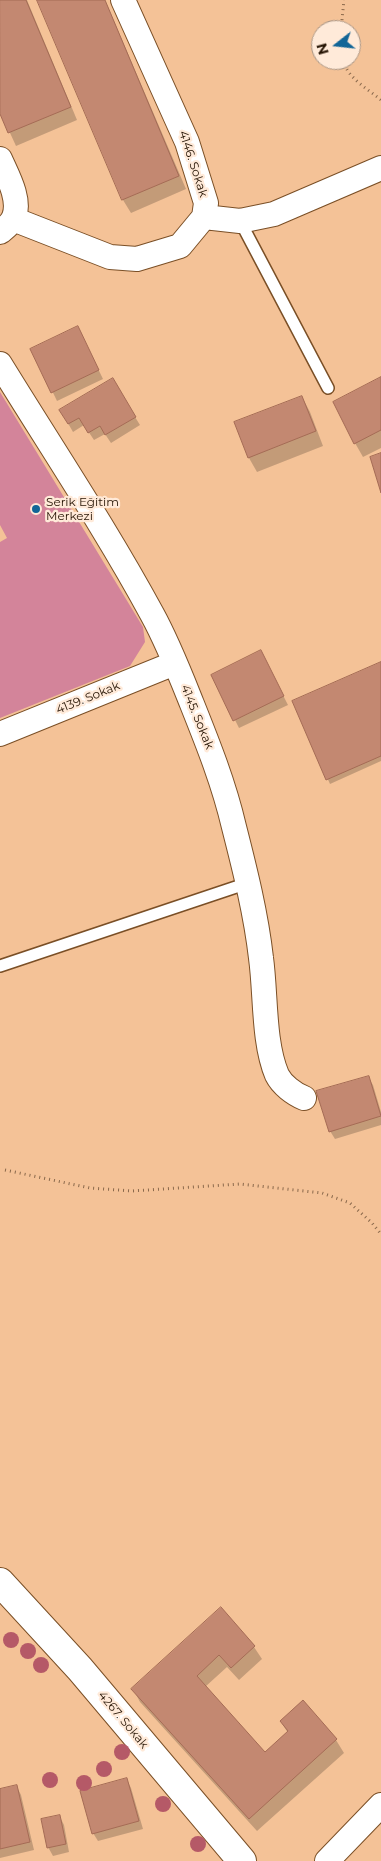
<!DOCTYPE html>
<html>
<head>
<meta charset="utf-8">
<style>
  body { margin:0 }
  #map { position:relative; width:381px; height:1861px; overflow:hidden; background:#f4c297; font-family:Montserrat,sans-serif }
  canvas { display:block }
  .north { position:absolute; left:311px; top:20px; width:50px; height:50px; box-sizing:border-box; background:#ffead9; border:1px solid #a89484; border-radius:50%; rotate:254deg; font-size:14px; font-weight:700; line-height:20px; text-align:center; color:#261404 }
  .north::after { content:''; display:block; margin:auto; width:18px; height:22px; background:#126597; clip-path:polygon(50% 0,100% 100%,50% 72%,0 100%) }
</style>
</head>
<body>
<div id="map">
<canvas width="381" height="1861"></canvas>
<div class="north">N</div>
</div>
<script>
const c = document.querySelector('canvas').getContext('2d');
c.lineJoin = 'round';
function fill(path, color) {
  c.fillStyle = color;
  c.fill(path, 'evenodd');
}
function stroke(path, color, width, dash) {
  c.strokeStyle = color;
  c.lineWidth = width;
  c.lineCap = dash ? 'butt' : 'round';
  c.setLineDash(dash || []);
  c.stroke(path);
}
function drawText(font, color, halo, rows, align = 'center') {
  c.font = font + ' Montserrat,sans-serif';
  c.lineWidth = 4.5;
  c.setLineDash([]);
  c.textBaseline = 'middle';
  c.strokeStyle = halo;
  c.fillStyle = color;
  for (const [text, x, y, turn = 0] of rows) {
    c.save();
    c.translate(x, y);
    c.rotate((+turn || 0) * Math.PI / 180);
    c.textAlign = isNaN(turn) ? turn : align;
    if (halo) c.strokeText(text, 0, 0);
    c.fillText(text, 0, 0);
    c.restore();
  }
}
fill(new Path2D(`
  M0 392 143 627 145 642 130 666 0 718V542L7 538 0 525Z`), '#d3849a');
fill(new Path2D(`
  M0 0H27L77 120 16 146 0 111Z
  M38 0H105L186 189 131 213 123 200Z
  M82 336 103 379 57 401 32 349Z
  M381 378V448L363 457 355 443Z
  M112 380 140 425 111 443 105 434 94 440 84 425 73 432 61 411Z
  M302 397 310 412 323 446 257 472 249 458 235 423Z
  M265 660 288 705 239 728 235 720Z
  M381 663V761L330 784 293 702Z
  M368 1077 373 1085 381 1112V1125L335 1139 330 1131Z
  M221 1609 254 1647 262 1659 239 1680 227 1667 205 1687 265 1753 288 1733 281 1722 303 1702 336 1740 344 1753 257 1831 140 1702 133 1689Z
  M127 1780 131 1788 143 1829 98 1841 93 1833Z
  M17 1787 21 1795 34 1850 0 1858V1790Z
  M60 1817 64 1825 69 1852 53 1856 48 1847Z`), '#0003');
const building = new Path2D(`
  M0 0H26L71 107 8 133 0 114Z
  M37 0H105L179 176 122 200Z
  M78 326 99 370 51 393 30 349Z
  M381 377V430L354 444 333 402Z
  M113 378 136 417 105 435 100 426 88 433 79 418 68 424 59 410Z
  M302 396 316 431 248 458 234 422Z
  M381 453V493L370 457Z
  M261 650 284 696 233 721 211 675Z
  M381 662V756L326 780 292 701Z
  M369 1076 381 1116 329 1132 316 1091Z
  M221 1607 255 1646 231 1668 219 1655 197 1676 265 1752 288 1731 280 1721 303 1700 337 1739 249 1819 131 1689Z
  M127 1778 139 1821 92 1834 80 1791Z
  M17 1785 30 1842 0 1849V1789Z
  M60 1815 66 1844 47 1848 41 1819Z`);
fill(building, '#c38871');
stroke(building, '#a46b55', 1);
const service = new Path2D(`
  M240 221 328 388
  M0 966 248 883`);
const minor = new Path2D(`
  M0 159C7 175 21 199 14 217 12 223 5 228 0 232
  M204 217 240 221 274 214 381 168
  M13 219 110 257 137 259 180 246 204 217 206 203 187 142 123 0
  M0 364C51 447 106 529 152 614 168 643 180 674 192 704 208 744 224 784 234 827 245 870 256 914 261 958 266 994 263 1042 277 1075 282 1085 294 1094 304 1098
  M0 734 175 663
  M327 1861 381 1805`);
const tertiary = new Path2D(`
  M0 1582 80 1669 242 1861`);
stroke(service, '#7a4f26', 14);
stroke(minor, '#7a4f26', 26);
stroke(tertiary, '#7a4f26', 30);
stroke(new Path2D(`
  M341 30 344 0
  M343 60C348 79 367 88 381 100
  M5 1170 90 1188 132 1191 240 1184 322 1193 350 1203 372 1223 381 1234`), '#89684b', 3, [1, 4]);
stroke(service, '#fff', 11);
stroke(minor, '#fff', 24);
stroke(tertiary, '#fff', 28);
c.fillStyle = '#b55967';
for (const [x, y] of [
  [11,1640],
  [28,1651],
  [41,1665],
  [122,1752],
  [104,1769],
  [50,1780],
  [84,1783],
  [163,1804],
  [198,1844]
]) {
  c.beginPath();
  c.arc(x, y, 8, 0, 2 * Math.PI);
  c.fill();
}
for (const [x, y, r, color] of [
  [36,509,5,"#126597"]
]) {
  const dot = new Path2D();
  dot.arc(x, y, r, 0, 2 * Math.PI);
  c.fillStyle = color;
  c.fill(dot);
  stroke(dot, '#ffead9', 2);
}
drawText('12px', '#261404', '#ffead9', [
  ["4146. Sokak",193,164,72],
  ["4139. Sokak",88,698,-22],
  ["4145. Sokak",197,717,68],
  ["4267. Sokak",123,1720,50]
]);
drawText('12px', '#261404', '#ffead9', [
  ["Serik Eğitim",46,502],
  ["Merkezi",46,516]
], 'left');
</script>
</body>
</html>
